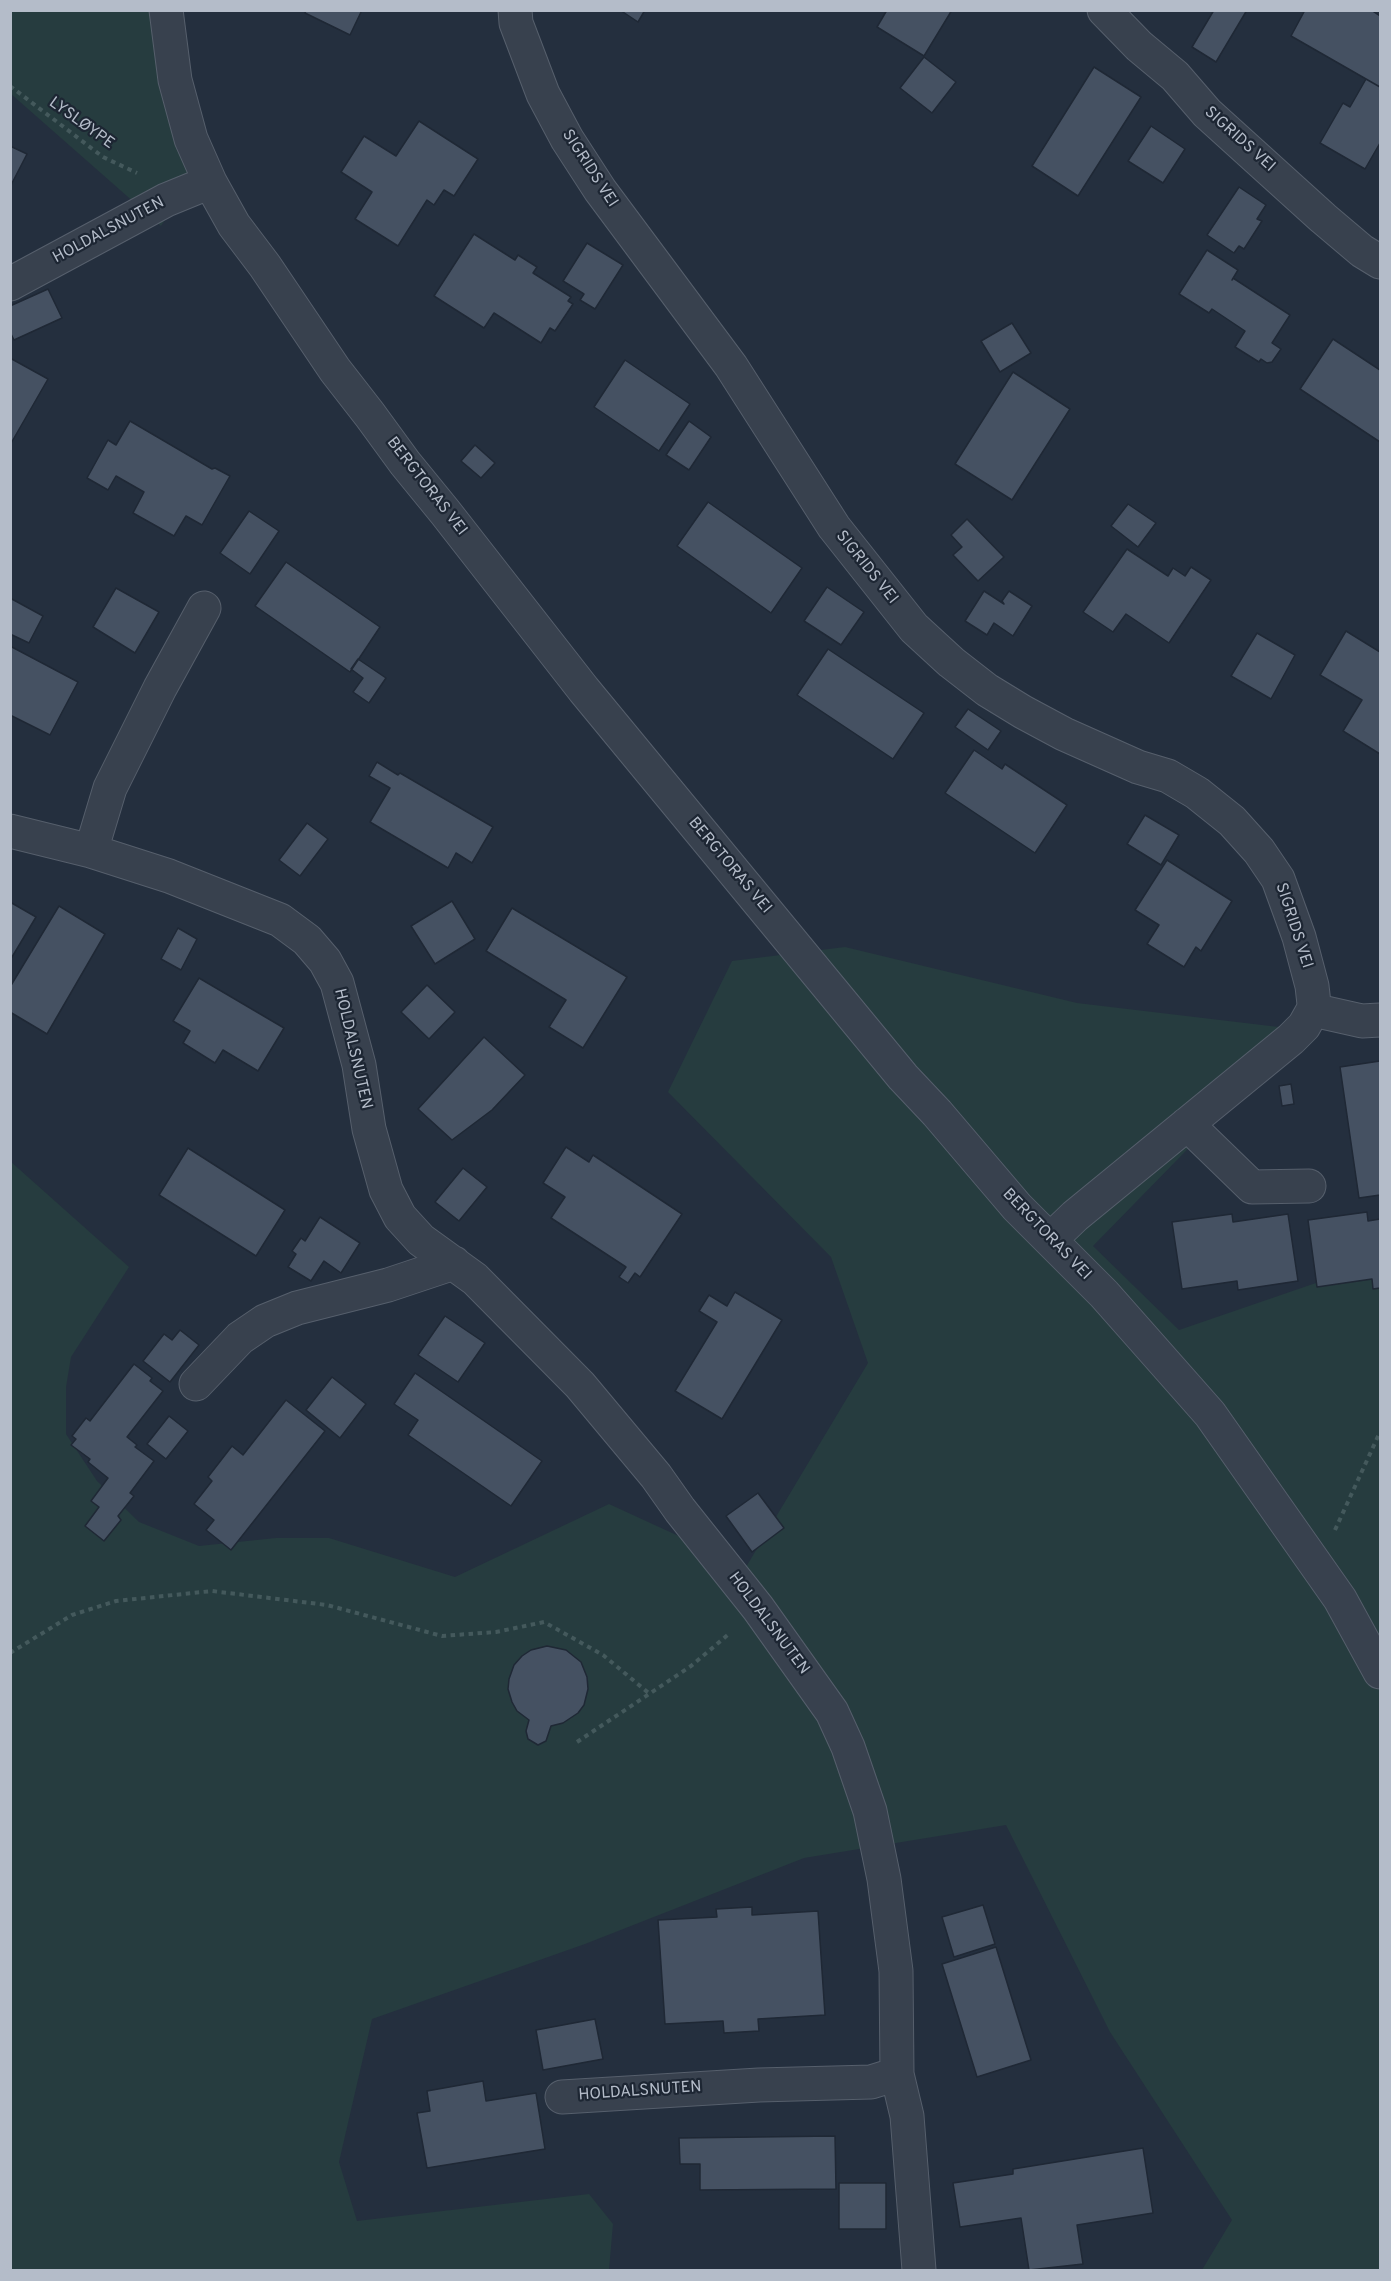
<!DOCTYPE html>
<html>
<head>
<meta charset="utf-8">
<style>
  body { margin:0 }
  #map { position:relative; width:1391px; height:2281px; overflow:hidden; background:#242f3e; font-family:Overpass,sans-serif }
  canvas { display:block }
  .frame { position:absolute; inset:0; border:12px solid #b4bcc9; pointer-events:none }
</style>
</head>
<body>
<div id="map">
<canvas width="1391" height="2281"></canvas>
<div class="frame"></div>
</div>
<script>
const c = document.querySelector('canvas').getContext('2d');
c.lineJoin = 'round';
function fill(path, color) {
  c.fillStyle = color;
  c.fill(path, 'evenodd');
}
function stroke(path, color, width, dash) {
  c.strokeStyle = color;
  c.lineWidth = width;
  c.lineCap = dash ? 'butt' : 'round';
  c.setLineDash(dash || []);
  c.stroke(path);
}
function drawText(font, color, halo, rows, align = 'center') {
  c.font = font + ' Overpass,sans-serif';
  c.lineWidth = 4.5;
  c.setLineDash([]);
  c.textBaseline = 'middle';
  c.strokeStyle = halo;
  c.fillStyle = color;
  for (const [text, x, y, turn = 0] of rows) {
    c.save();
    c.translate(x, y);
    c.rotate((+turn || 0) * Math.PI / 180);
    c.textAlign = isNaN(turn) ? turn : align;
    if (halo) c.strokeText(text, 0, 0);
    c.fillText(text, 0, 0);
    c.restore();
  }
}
fill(new Path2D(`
  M11 11H166L208 154 161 226 11 94Z
  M845 947 1077 1003 1304 1030 1093 1246 1179 1330 1380 1261V2270H1202L1232 2220 1110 2032 1006 1825 804 1858 585 1944 372 2019 339 2162 357 2221 589 2194 613 2224 609 2270H11L10 1161 129 1267 71 1357 66 1387V1434L97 1481 139 1522 199 1546 276 1538H329L455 1577 609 1504 746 1567 868 1363 831 1257 668 1092 732 961Z`), '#263c3f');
const building = new Path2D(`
  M306 10H362L350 35 305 13Z
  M620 10H645L638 22Z
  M887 10H952L924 56 877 27Z
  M1214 10H1247L1216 62 1192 47Z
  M1305 10H1371L1380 16V87L1291 36Z
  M924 57 956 82 932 113 900 88Z
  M1094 67 1141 97 1078 196 1032 166Z
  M1366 79 1380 87V143L1365 169 1320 143 1343 103 1350 107Z
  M419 121 478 159 454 196 444 190 434 205 427 200 398 246 355 219 372 192 341 172 364 136 396 156Z
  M1151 126 1185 149 1163 183 1128 161Z
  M10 146 27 154 10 187Z
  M1239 187 1266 205 1257 219 1262 221 1244 249 1239 246 1234 253 1207 235Z
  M474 234 515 260 518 255 537 267 533 273 571 297 568 301 573 304 555 331 550 328 541 343 494 313 484 328 434 296Z
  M587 243 623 265 595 309 580 300 584 294 563 281Z
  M1207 250 1238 270 1232 280 1233 278 1290 315 1272 343 1281 349 1272 362 1267 363 1261 359 1259 362 1235 347 1245 331 1212 309 1209 313 1179 294Z
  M48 289 62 318 14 340 10 332V306Z
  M1012 323 1031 353 1000 372 981 341Z
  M1333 339 1380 370V442L1300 389Z
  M10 358 48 379 10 445Z
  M625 360 690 404 659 451 594 407Z
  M1013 372 1070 409 1012 500 955 464Z
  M130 421 212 469 215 468 230 476 202 525 186 516 174 536 133 513 144 492 116 476 108 490 87 478 108 440 116 445Z
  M689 421 711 437 689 470 666 455Z
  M475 445 495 463 481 478 461 461Z
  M708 502 802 568 771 613 677 546Z
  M1128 504 1156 523 1138 547 1111 526Z
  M249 511 279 531 250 574 220 553Z
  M967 519 1004 557 978 581 953 555 962 547 951 535Z
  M1127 549 1168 576 1173 568 1185 576 1191 567 1211 580 1169 643 1126 614 1113 632 1083 612Z
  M286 562 380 627 350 672 255 606Z
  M827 587 864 612 841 645 804 621Z
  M116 588 159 612 135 653 93 627Z
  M984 591 1004 604 1002 601 1009 591 1032 606 1013 636 994 623 987 635 965 621Z
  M10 598 43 616 29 643 10 634Z
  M1346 631 1380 652V754L1343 731 1362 700 1320 675Z
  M1257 633 1295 655 1271 699 1231 676Z
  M10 646 78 682 50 735 10 715Z
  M828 649 924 713 893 759 797 695Z
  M358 659 386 678 369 703 353 692 363 678 351 669Z
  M968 709 1001 731 988 750 955 727Z
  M974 750 1002 769 1005 764 1067 805 1035 853 945 793Z
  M377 762 398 775 400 773 493 827 472 863 456 853 448 868 370 822 390 788 369 776Z
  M1145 815 1179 835 1161 865 1127 844Z
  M307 823 328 839 300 876 279 860Z
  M1167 860 1232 901 1201 951 1196 947 1184 967 1147 944 1159 925 1135 910Z
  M452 901 475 939 435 964 411 926Z
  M10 902 36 917 12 957 10 956Z
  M59 906 105 934 47 1034 10 1012V987Z
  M512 908 627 977 583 1048 549 1027 566 1000 486 951Z
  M178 928 197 939 181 970 161 959Z
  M199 978 284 1028 258 1071 223 1050 215 1063 183 1043 190 1031 173 1021Z
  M427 985 455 1012 429 1039 401 1012Z
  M484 1037 525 1075 492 1110 452 1140 418 1109Z
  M1380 1061V1195L1359 1198 1340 1067Z
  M1291 1084 1294 1104 1282 1106 1279 1086Z
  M566 1147 589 1162 593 1155 682 1214 640 1277 635 1273 628 1283 619 1277 626 1267 551 1218 565 1197 543 1183Z
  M188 1148 285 1210 256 1256 159 1195Z
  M463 1168 487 1187 459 1221 435 1202Z
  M1367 1212 1368 1221 1380 1219V1288L1373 1289 1372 1279 1317 1287 1308 1220Z
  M1232 1214 1233 1222 1288 1214 1298 1281 1238 1290 1237 1281 1182 1289 1172 1222Z
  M320 1217 360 1243 341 1273 324 1261 311 1281 288 1267 296 1254 292 1251 301 1238 305 1241Z
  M735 1292 782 1320 722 1419 675 1391 717 1322 699 1311 709 1295 727 1306Z
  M445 1316 485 1343 458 1382 418 1355Z
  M180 1330 199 1345 170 1382 143 1361 164 1334 172 1340Z
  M134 1364 152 1378 150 1381 163 1391 127 1437 137 1445 135 1447 154 1461 130 1493 134 1496 118 1516 121 1520 104 1541 85 1526 99 1507 91 1501 108 1478 88 1462 90 1459 71 1445 76 1439 72 1436 86 1418 90 1421Z
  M415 1373 542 1461 511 1506 408 1435 418 1420 394 1404Z
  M332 1377 366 1404 340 1438 306 1410Z
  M286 1400 325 1431 231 1550 206 1530 214 1520 194 1504 212 1481 208 1477 232 1446 243 1455Z
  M169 1416 188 1431 166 1459 147 1444Z
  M758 1493 784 1528 752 1552 726 1516Z
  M547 1646 566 1650 581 1662 587 1677 588 1689 584 1705 578 1713 563 1723 551 1726 546 1741 538 1745 528 1739 526 1731 529 1720 517 1711 512 1702 508 1689 509 1679 514 1665 522 1656 531 1650Z
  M983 1905 995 1944 954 1957 942 1917Z
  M752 1907V1915L818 1911 825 2015 758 2019 759 2031 724 2033 723 2021 665 2024 658 1920 717 1917 716 1909Z
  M996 1947 1031 2060 977 2077 942 1964Z
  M595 2019 603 2059 543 2070 536 2030Z
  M483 2081 486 2101 536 2093 545 2149 427 2168 417 2113 430 2111 427 2091Z
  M835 2136 836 2189 700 2190V2164H680L679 2138Z
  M1143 2148 1153 2213 1077 2225 1083 2264 1029 2270 1021 2218 960 2227 953 2183 1013 2174V2169Z
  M839 2183H886V2229H839Z`);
fill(building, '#455162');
stroke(building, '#1f2835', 1.5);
const minor = new Path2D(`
  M166 10 175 80 191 139 210 182 234 225 265 266 335 370 370 415 405 463 445 512 584 690 903 1077 937 1113 1017 1207 1104 1294 1210 1414 1340 1599 1380 1672
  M515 10 516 23 543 94 567 139 600 190 731 366 834 527 914 628 951 662 987 690 1023 712 1064 734 1138 767 1168 776 1197 793 1232 821 1259 851 1278 879 1299 937 1312 986 1314 1004 1313 1010 1304 1026 1291 1039 1075 1216 1050 1240
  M1104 10 1139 46 1175 76 1207 113 1323 218 1362 251 1380 262
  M10 284 166 200 210 182
  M10 831 91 851 169 876 280 920 307 940 325 961 337 983 359 1065 369 1129 386 1190 400 1217 421 1240 475 1279 580 1385 656 1476 680 1510 758 1608 832 1712 848 1747 870 1811 884 1879 896 1971 897 2074 907 2116 919 2270
  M91 851 110 788 160 688 204 608
  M1313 1010 1362 1021 1380 1020
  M1187 1124 1252 1187 1309 1186
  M196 1384 240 1338 265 1321 297 1308 388 1285 454 1263
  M562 2097 759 2085 871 2082 897 2074`);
stroke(minor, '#565f6c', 35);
stroke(new Path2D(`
  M10 86 103 157 137 173
  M1335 1530 1380 1432
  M10 1653 72 1615 116 1601 212 1591 327 1605 442 1636 496 1632 544 1622 603 1655 651 1695
  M577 1742 691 1666 730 1633`), '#44595c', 4, [4.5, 4.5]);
stroke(minor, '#38414e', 33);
drawText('16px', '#b4bcc9', '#1d2633', [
  ["LYSLØYPE",81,124,36],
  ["SIGRIDS VEI",1239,140,42],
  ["SIGRIDS VEI",589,169,57],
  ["HOLDALSNUTEN",109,231,-28],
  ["BERGTORAS VEI",426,487,52],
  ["SIGRIDS VEI",866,568,51],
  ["BERGTORAS VEI",729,866,50],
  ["SIGRIDS VEI",1293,926,72],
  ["HOLDALSNUTEN",352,1049,77],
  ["BERGTORAS VEI",1046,1235,46],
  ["HOLDALSNUTEN",768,1624,53],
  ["HOLDALSNUTEN",640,2092,-4]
]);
</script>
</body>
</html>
